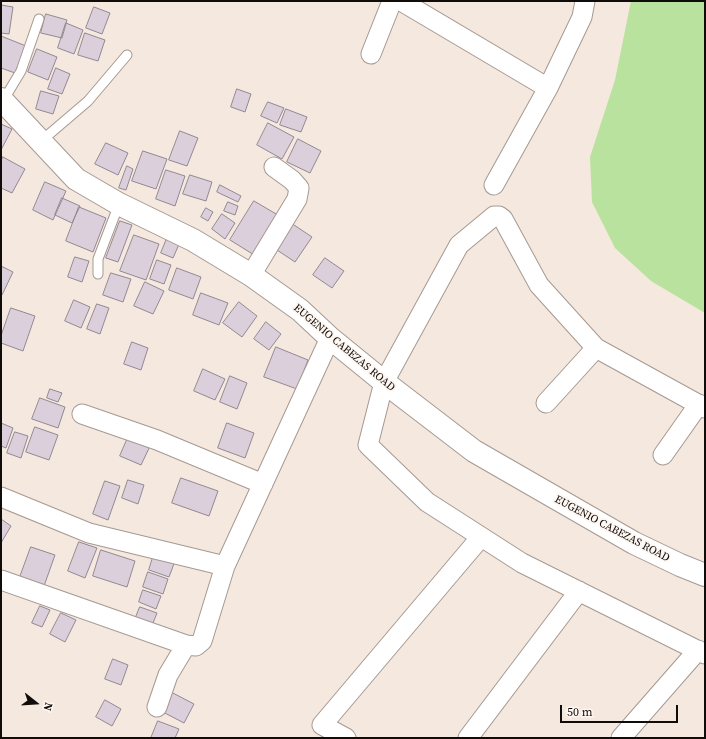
<!DOCTYPE html>
<html>
<head>
<meta charset="utf-8">
<style>
  body { margin:0 }
  #map { position:relative; width:706px; height:739px; overflow:hidden; background:#f5e8df; font-family:"Source Serif 4",serif }
  canvas { display:block }
  .frame { position:absolute; inset:0; border:2px solid #100c09; pointer-events:none }
  .north { position:absolute; left:16px; top:683px; width:40px; height:40px; -webkit-text-stroke:3px #fef6f1; paint-order:stroke; rotate:107deg; font-size:11px; font-weight:700; line-height:16px; text-align:center; color:#100c09 }
  .north::after { content:''; display:block; margin:auto; width:14px; height:18px; background:#100c09; clip-path:polygon(50% 0,100% 100%,50% 72%,0 100%) }
  .scale { position:absolute; left:560px; top:705px; width:118px; height:18px; box-sizing:border-box; border:2px solid #100c09; border-top:0; padding-left:5px; font-size:12px; line-height:14px; white-space:nowrap; color:#100c09; -webkit-text-stroke:3px #fef6f1; paint-order:stroke }
</style>
</head>
<body>
<div id="map">
<canvas width="706" height="739"></canvas>
<div class="frame"></div>
<div class="north">N</div>
<div class="scale">50 m</div>
</div>
<script>
const c = document.querySelector('canvas').getContext('2d');
c.lineJoin = 'round';
function fill(path, color) {
  c.fillStyle = color;
  c.fill(path, 'evenodd');
}
function stroke(path, color, width, dash) {
  c.strokeStyle = color;
  c.lineWidth = width;
  c.lineCap = dash ? 'butt' : 'round';
  c.setLineDash(dash || []);
  c.stroke(path);
}
function drawText(font, color, halo, rows, align = 'center') {
  c.font = font + ' "Source Serif 4",serif';
  c.lineWidth = 3.5;
  c.setLineDash([]);
  c.textBaseline = 'middle';
  c.strokeStyle = halo;
  c.fillStyle = color;
  for (const [text, x, y, turn = 0] of rows) {
    c.save();
    c.translate(x, y);
    c.rotate((+turn || 0) * Math.PI / 180);
    c.textAlign = isNaN(turn) ? turn : align;
    if (halo) c.strokeText(text, 0, 0);
    c.fillText(text, 0, 0);
    c.restore();
  }
}
fill(new Path2D(`
  M631 1H705V313L651 281 615 248 592 202 590 157 615 80Z`), '#b8e29d');
const building = new Path2D(`
  M1 5 13 7 9 34 1 33Z
  M94 7 110 13 102 34 86 28Z
  M46 14 67 20 62 38 41 33Z
  M66 23 83 30 74 54 58 48Z
  M85 33 105 40 98 61 78 55Z
  M1 36 26 46 15 73 1 68Z
  M37 49 57 57 48 80 28 72Z
  M56 68 70 74 62 94 48 89Z
  M237 89 251 94 245 112 231 107Z
  M41 91 59 96 53 114 36 109Z
  M268 102 284 108 277 123 261 116Z
  M286 109 307 117 301 132 280 125Z
  M268 123 294 137 282 159 257 145Z
  M1 124 12 129 1 150Z
  M180 131 198 138 187 166 169 160Z
  M298 139 321 151 310 173 287 162Z
  M106 143 128 153 118 175 95 164Z
  M143 151 167 159 156 189 132 181Z
  M3 157 25 169 12 193 1 188V161Z
  M127 166 133 169 126 190 119 188Z
  M166 170 185 176 175 206 156 199Z
  M190 175 212 182 206 201 183 194Z
  M45 182 66 191 53 220 33 210Z
  M220 185 241 196 238 202 217 192Z
  M62 198 80 206 72 223 55 215Z
  M254 201 283 218 259 258 230 240Z
  M228 202 238 206 235 215 224 211Z
  M79 207 106 218 93 252 66 241Z
  M206 208 213 212 208 221 201 217Z
  M222 214 235 223 225 239 212 229Z
  M120 221 132 225 118 262 106 258Z
  M291 223 312 237 295 262 274 248Z
  M134 235 159 244 146 280 120 271Z
  M168 236 180 242 173 258 161 253Z
  M75 257 89 261 82 282 68 277Z
  M325 258 344 271 332 288 313 275Z
  M157 260 171 265 164 284 150 279Z
  M1 266 13 272 2 295H1Z
  M177 268 201 277 193 299 169 290Z
  M111 273 131 279 123 302 103 295Z
  M145 282 164 291 153 314 134 306Z
  M201 293 228 303 219 325 193 315Z
  M74 300 90 307 81 328 65 321Z
  M239 302 257 316 242 337 223 323Z
  M97 304 109 308 100 334 87 329Z
  M11 308 35 316 23 351 1 343V336Z
  M266 322 281 334 269 350 254 339Z
  M132 342 148 348 141 370 124 364Z
  M276 347 308 360 297 389 264 377Z
  M203 369 225 379 215 400 194 391Z
  M230 376 247 383 237 409 220 402Z
  M50 389 62 393 58 402 47 398Z
  M40 398 65 407 58 428 32 419Z
  M1 423 13 428 6 448 1 446Z
  M227 423 254 433 245 458 218 448Z
  M35 427 58 435 49 460 26 452Z
  M15 432 28 436 21 458 7 453Z
  M130 433 152 442 141 465 120 456Z
  M181 478 218 491 209 516 172 503Z
  M128 480 144 485 138 504 122 498Z
  M105 481 120 486 108 520 93 514Z
  M1 519 11 526 1 543Z
  M79 542 97 548 85 578 68 571Z
  M31 547 55 555 44 586 20 577Z
  M101 550 135 561 127 587 93 576Z
  M154 554 175 561 169 577 149 570Z
  M148 572 168 579 163 594 143 587Z
  M143 590 161 596 156 609 139 602Z
  M40 606 50 610 42 627 32 623Z
  M140 607 157 613 151 628 134 622Z
  M61 613 76 620 65 642 50 634Z
  M113 659 128 665 121 685 105 679Z
  M171 692 194 704 184 723 161 711Z
  M105 700 121 709 112 726 96 717Z
  M158 721 179 729 175 738H151Z`);
fill(building, '#dacfda');
stroke(building, '#928892', 1);
const service = new Path2D(`
  M3 101 21 71 39 19
  M40 142 88 101 127 55
  M98 274V259L119 204`);
const minor = new Path2D(`
  M401 1 548 88
  M371 54 392 1
  M494 185 548 88 582 17 585 1
  M251 275 297 199 299 188 292 180 274 167
  M546 403 596 348
  M705 408 596 348 539 285 503 219 499 216H494L459 245 384 382 368 445 427 502 522 563 705 654
  M82 414 157 440 263 484
  M663 455 699 404
  M1 497 89 533 225 566 330 338
  M1 580 186 645 196 646 202 641 225 566
  M157 707 168 675 186 645
  M346 738 322 725 481 537
  M468 738 579 591
  M621 738 698 650`);
const tertiary = new Path2D(`
  M1 99 76 179 119 204 193 240 251 275 300 310 330 338 384 382 474 451 634 543 680 565 705 575`);
stroke(service, '#a59991', 11);
stroke(minor, '#a59991', 21);
stroke(tertiary, '#a59991', 24);
stroke(service, '#fff', 9);
stroke(minor, '#fff', 19);
stroke(tertiary, '#fff', 22);
drawText('11px', '#100c09', '#fef6f1', [
  ["EUGENIO CABEZAS ROAD",344,348,40],
  ["EUGENIO CABEZAS ROAD",612,529,28]
]);
</script>
</body>
</html>
